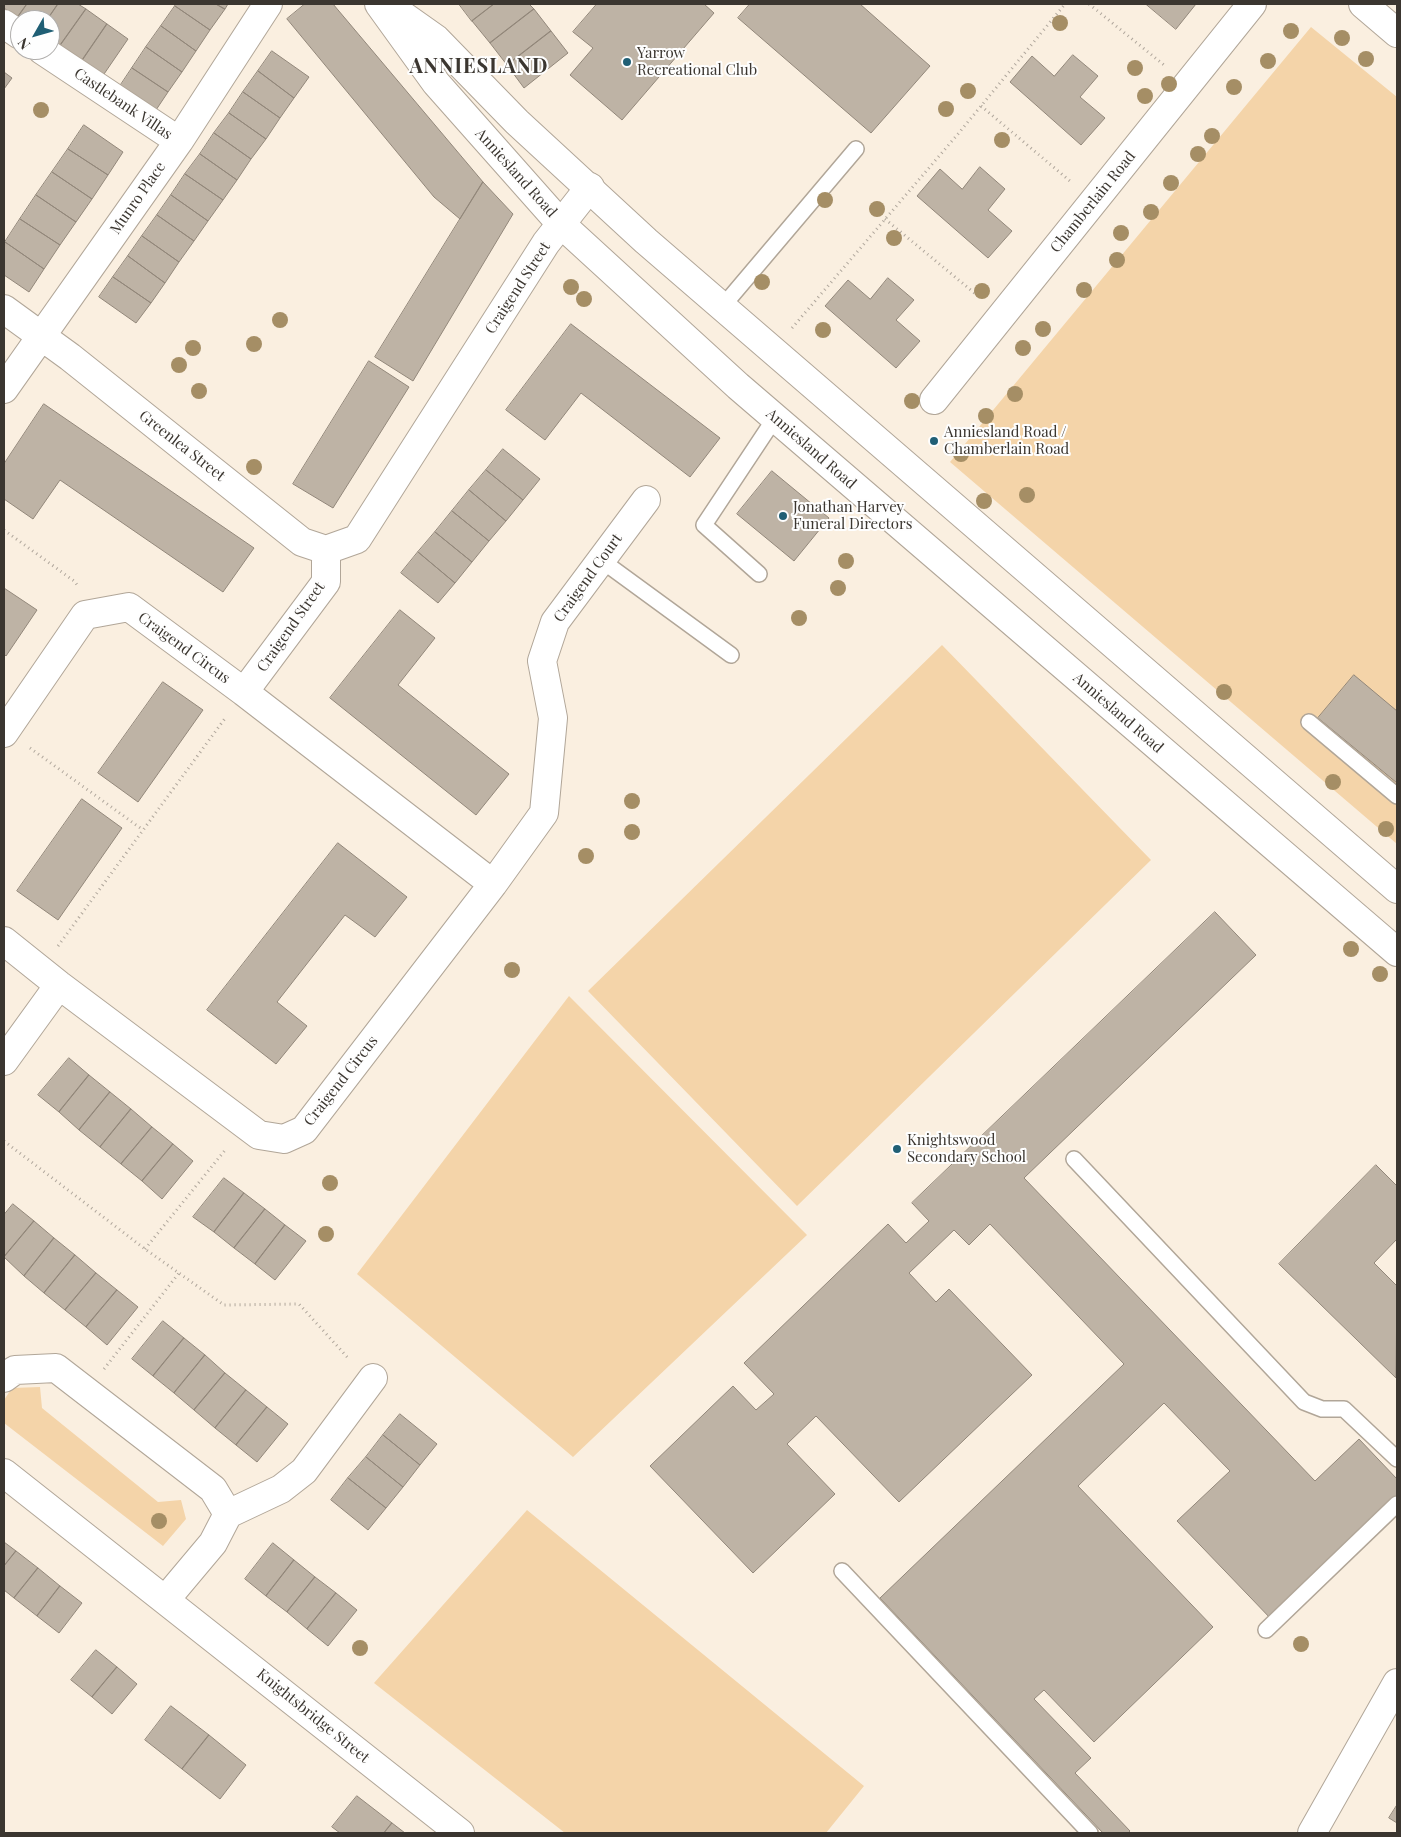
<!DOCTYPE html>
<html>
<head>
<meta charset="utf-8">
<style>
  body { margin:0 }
  #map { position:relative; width:1401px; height:1837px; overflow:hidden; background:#faefe0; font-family:"Playfair Display",serif }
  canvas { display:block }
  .frame { position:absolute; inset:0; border:5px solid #3b3630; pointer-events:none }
  .north { position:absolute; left:10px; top:10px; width:50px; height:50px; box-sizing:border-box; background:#fefefe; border:1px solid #b0aeac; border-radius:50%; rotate:232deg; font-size:14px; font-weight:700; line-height:20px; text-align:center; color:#3b3630 }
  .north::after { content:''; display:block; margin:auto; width:18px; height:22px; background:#205f75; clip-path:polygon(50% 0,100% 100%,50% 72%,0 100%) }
</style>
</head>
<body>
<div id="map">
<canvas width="1401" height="1837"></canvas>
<div class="frame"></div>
<div class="north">N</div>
</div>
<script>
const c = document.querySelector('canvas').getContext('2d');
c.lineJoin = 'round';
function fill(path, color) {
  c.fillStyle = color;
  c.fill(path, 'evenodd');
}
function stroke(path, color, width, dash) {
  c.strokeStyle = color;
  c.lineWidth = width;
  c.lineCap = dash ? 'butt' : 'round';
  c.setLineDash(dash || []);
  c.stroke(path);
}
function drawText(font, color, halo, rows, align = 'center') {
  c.font = font + ' "Playfair Display",serif';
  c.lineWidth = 4;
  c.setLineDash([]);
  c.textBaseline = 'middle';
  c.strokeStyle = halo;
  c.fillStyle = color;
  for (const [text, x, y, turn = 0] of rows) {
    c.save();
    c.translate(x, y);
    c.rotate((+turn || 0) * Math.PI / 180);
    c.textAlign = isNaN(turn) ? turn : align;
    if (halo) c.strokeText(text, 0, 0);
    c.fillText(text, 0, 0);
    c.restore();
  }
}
fill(new Path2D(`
  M1311 27 1397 97V844L950 462Z
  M942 645 1151 860 797 1206 588 991Z
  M569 996 807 1235 573 1457 357 1274Z
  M40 1387 42 1408 158 1502 181 1500 186 1519 163 1546 4 1423V1400L12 1388Z
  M527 1510 864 1786 826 1833H565L374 1683Z`), '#f4d4a9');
const building = new Path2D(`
  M4 4H27L17 18 4 8Z
  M27 4H58L47 20H20L17 18Z
  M58 4H78L86 9 59 47 50 40V20H47Z
  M176 4H216L225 9 210 30 175 6Z
  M216 4H228L225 9Z
  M305 4H333L483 182 460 219 434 197 287 19Z
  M459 4H494L472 21Z
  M494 4H529L534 9 490 43 472 21Z
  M597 4H704L714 13 622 120 570 75 593 48 573 32Z
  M750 4H860L930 66 871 133 738 18Z
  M1146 4H1196L1176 29Z
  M175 6 210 30 196 51 161 26Z
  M86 9 107 24 81 62 59 47Z
  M534 9 551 31 507 65 490 43Z
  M107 24 128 39 102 77 81 62Z
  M161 26 196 51 182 72 146 47Z
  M551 31 568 53 524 88 507 65Z
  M146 47 182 72 168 92 132 68Z
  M272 51 309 77 294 98 258 71Z
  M1073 55 1098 76 1080 97 1105 118 1081 145 1010 82 1032 56 1054 76Z
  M132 68 168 92 154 113 118 89Z
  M258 71 294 98 280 118 243 92Z
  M4 72 12 78 4 89Z
  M243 92 280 118 266 139 229 113Z
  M229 113 266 139 251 159 214 133Z
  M84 125 123 152 108 175 68 149Z
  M214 133 251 159 237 180 200 154Z
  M68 149 108 175 92 199 52 172Z
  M200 154 237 180 223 200 185 174Z
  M980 167 1005 189 988 210 1012 231 988 258 917 196 940 169 962 189Z
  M52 172 92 199 76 222 36 195Z
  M185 174 223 200 208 221 171 195Z
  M483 182 513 214 413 381 375 357Z
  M36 195 76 222 60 245 20 219Z
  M171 195 208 221 194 241 157 215Z
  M157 215 194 241 179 262 142 236Z
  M20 219 60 245 44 269 5 242Z
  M142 236 179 262 165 283 128 256Z
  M5 242 44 269 29 292 4 275Z
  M128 256 165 283 151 303 113 277Z
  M113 277 151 303 136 323 99 297Z
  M888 278 914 300 896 320 920 341 896 368 825 306 848 280 870 299Z
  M571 324 720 438 690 477 581 393 545 440 506 410Z
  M369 361 409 387 333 508 293 484Z
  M44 404 254 548 223 592 60 480 33 519 4 499V464Z
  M503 449 540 479 523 500 486 470Z
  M486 470 523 500 506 521 469 490Z
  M772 471 829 518 794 561 737 514Z
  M469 490 506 521 489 541 452 511Z
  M452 511 489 541 472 562 435 532Z
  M435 532 472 562 455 583 418 552Z
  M418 552 455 583 438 603 401 573Z
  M4 588 37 610 6 656 4 654Z
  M400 610 435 638 398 685 509 774 476 815 330 698Z
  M1354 675 1397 711V783L1318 718Z
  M163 682 203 710 138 802 98 773Z
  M82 799 122 828 58 920 17 891Z
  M338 843 407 897 375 937 345 915 277 1002 307 1026 276 1064 207 1010Z
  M1215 912 1256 955 1024 1178 1315 1481 1359 1439 1397 1479V1502L1273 1621 1177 1521 1230 1471 1164 1403 1078 1486 1213 1627 1094 1742 1044 1690 1034 1699 1091 1758 1075 1773 1130 1831 1128 1833H1103L880 1598 1124 1364 990 1224 969 1245 954 1230 909 1273 936 1302 949 1289 1032 1375 899 1502 816 1416 787 1444 835 1494 753 1573 650 1466 733 1386 756 1410 774 1394 744 1363 888 1224 906 1243 929 1221 912 1203Z
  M69 1058 89 1075 59 1112 38 1095Z
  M89 1075 110 1092 79 1130 59 1112Z
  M110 1092 131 1109 100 1147 79 1130Z
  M131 1109 152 1127 121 1164 100 1147Z
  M152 1127 173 1144 142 1181 121 1164Z
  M173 1144 193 1161 162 1199 142 1181Z
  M1376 1165 1397 1186V1239L1374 1263 1397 1286 1396 1378 1279 1264Z
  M224 1178 244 1193 214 1232 193 1217Z
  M244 1193 265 1209 234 1248 214 1232Z
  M13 1204 34 1221 4 1257V1215Z
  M265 1209 285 1225 255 1264 234 1248Z
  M34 1221 54 1238 24 1276 4 1257Z
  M285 1225 306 1241 275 1280 255 1264Z
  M54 1238 75 1255 44 1293 24 1276Z
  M75 1255 96 1273 65 1310 44 1293Z
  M96 1273 117 1290 86 1327 65 1310Z
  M117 1290 138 1307 107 1345 86 1327Z
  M163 1321 184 1338 153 1376 132 1359Z
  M184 1338 205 1355 174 1393 153 1376Z
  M205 1355 225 1373 194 1410 174 1393Z
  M225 1373 246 1390 215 1428 194 1410Z
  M246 1390 267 1407 236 1445 215 1428Z
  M267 1407 288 1424 257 1462 236 1445Z
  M400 1414 437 1444 420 1465 383 1435Z
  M383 1435 420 1465 403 1487 366 1457Z
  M366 1457 403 1487 386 1508 348 1478Z
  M348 1478 386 1508 368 1530 331 1500Z
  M4 1542 16 1551 4 1566Z
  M273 1543 294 1560 266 1596 245 1579Z
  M16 1551 38 1568 14 1598 4 1590V1566Z
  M294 1560 315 1577 287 1612 266 1596Z
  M38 1568 60 1586 37 1616 14 1598Z
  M315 1577 336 1593 307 1629 287 1612Z
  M60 1586 82 1603 59 1633 37 1616Z
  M336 1593 357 1610 328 1646 307 1629Z
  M96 1650 117 1667 92 1697 71 1680Z
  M117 1667 137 1684 112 1714 92 1697Z
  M171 1706 209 1735 182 1769 145 1740Z
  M209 1735 246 1765 220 1799 182 1769Z
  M357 1796 392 1823 384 1833H340L332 1827Z
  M1397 1805V1823L1389 1818Z
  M392 1823 405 1833H384Z`);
fill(building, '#beb3a5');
stroke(building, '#92877a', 1);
const lane = new Path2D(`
  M723 306 856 149
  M601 560 731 655
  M759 574 704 525 775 418
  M1309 722 1397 796
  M1074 1159 1304 1402 1322 1409H1344L1397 1459
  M842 1571 1090 1833
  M1266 1630 1397 1504`);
const street = new Path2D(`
  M1363 4 1397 33
  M4 24 20 35
  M42 50 179 141
  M4 309 70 357 302 542 326 550
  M4 389 179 141 268 4
  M934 400 1252 4
  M4 733 85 615 129 607 244 692
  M493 884 244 692 326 582V550L357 539 546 243 590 187
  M4 941 59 985 259 1135 284 1139 304 1130 493 884 544 813 553 718 542 661 555 622 646 500
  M4 1061 59 985
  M4 1378 15 1370 56 1368 213 1489 228 1514 213 1543 166 1599
  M4 1473 460 1833
  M228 1514 281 1489 304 1471 373 1378
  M1312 1833 1397 1683`);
const secondary = new Path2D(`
  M379 4 436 83 561 224 738 386 1397 952
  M388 5 436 39 517 122 646 241 1397 889`);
stroke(lane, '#b1a698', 18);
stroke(street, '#b1a698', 30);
stroke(secondary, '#b1a698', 30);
stroke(new Path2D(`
  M1089 4 1164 65
  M981 106 1070 181
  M885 219 978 296
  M792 328 958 134 1065 4
  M4 530 74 581 78 586
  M30 748 143 830
  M58 946 226 717
  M4 1141 145 1249 224 1305 299 1304 349 1359
  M145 1249 226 1149
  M104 1369 179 1273`), '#b0a79c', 3, [1, 4]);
stroke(lane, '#fff', 15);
stroke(street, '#fff', 28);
stroke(secondary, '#fff', 28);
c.fillStyle = '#a58e65';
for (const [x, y] of [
  [1060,23],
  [1291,31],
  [1342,38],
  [1366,59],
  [1268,61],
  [1135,68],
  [1169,84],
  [1234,87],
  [968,91],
  [1145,96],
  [946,109],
  [41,110],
  [1212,136],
  [1002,140],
  [1198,154],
  [1171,183],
  [825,200],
  [877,209],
  [1151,212],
  [1121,233],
  [894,238],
  [1117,260],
  [762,282],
  [571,287],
  [1084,290],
  [982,291],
  [584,299],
  [280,320],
  [1043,329],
  [823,330],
  [254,344],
  [193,348],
  [1023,348],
  [179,365],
  [199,391],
  [1015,394],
  [912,401],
  [986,416],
  [961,454],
  [254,467],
  [1027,495],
  [984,501],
  [846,561],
  [838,588],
  [799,618],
  [1224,692],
  [1333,782],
  [632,801],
  [1386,829],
  [632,832],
  [586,856],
  [1351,949],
  [512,970],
  [1380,974],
  [330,1183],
  [326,1234],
  [159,1521],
  [1301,1644],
  [360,1648]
]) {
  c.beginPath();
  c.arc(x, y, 8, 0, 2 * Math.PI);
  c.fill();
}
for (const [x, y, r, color] of [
  [627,62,5,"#205f75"],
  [934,441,5,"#205f75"],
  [783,516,5,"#205f75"],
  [897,1149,5,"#205f75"]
]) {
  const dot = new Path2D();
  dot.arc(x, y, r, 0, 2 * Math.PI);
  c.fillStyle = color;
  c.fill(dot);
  stroke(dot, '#fefefe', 2);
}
drawText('15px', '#3b3630', '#fefefe', [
  ["Yarrow",637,53],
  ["Recreational Club",637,70],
  ["Anniesland Road /",944,432],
  ["Chamberlain Road",944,449],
  ["Jonathan Harvey",793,507],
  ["Funeral Directors",793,524],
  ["Knightswood",907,1140],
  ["Secondary School",907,1157]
], 'left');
drawText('15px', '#3b3630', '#fefefe', [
  ["Castlebank Villas",123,104,34],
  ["Anniesland Road",516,173,48],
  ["Munro Place",138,198,-55],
  ["Chamberlain Road",1093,202,-51],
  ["Craigend Street",518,288,-57],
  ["Greenlea Street",182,446,38],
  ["Anniesland Road",811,449,41],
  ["Craigend Court",588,578,-54],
  ["Craigend Street",291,627,-55],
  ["Craigend Circus",184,648,36],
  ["Anniesland Road",1118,713,41],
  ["Craigend Circus",341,1081,-52],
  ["Knightsbridge Street",313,1716,39]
]);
c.letterSpacing = '1px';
drawText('bold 20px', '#3b3630', '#fefefe', [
  ["ANNIESLAND",479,67]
]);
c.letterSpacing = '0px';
</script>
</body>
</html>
